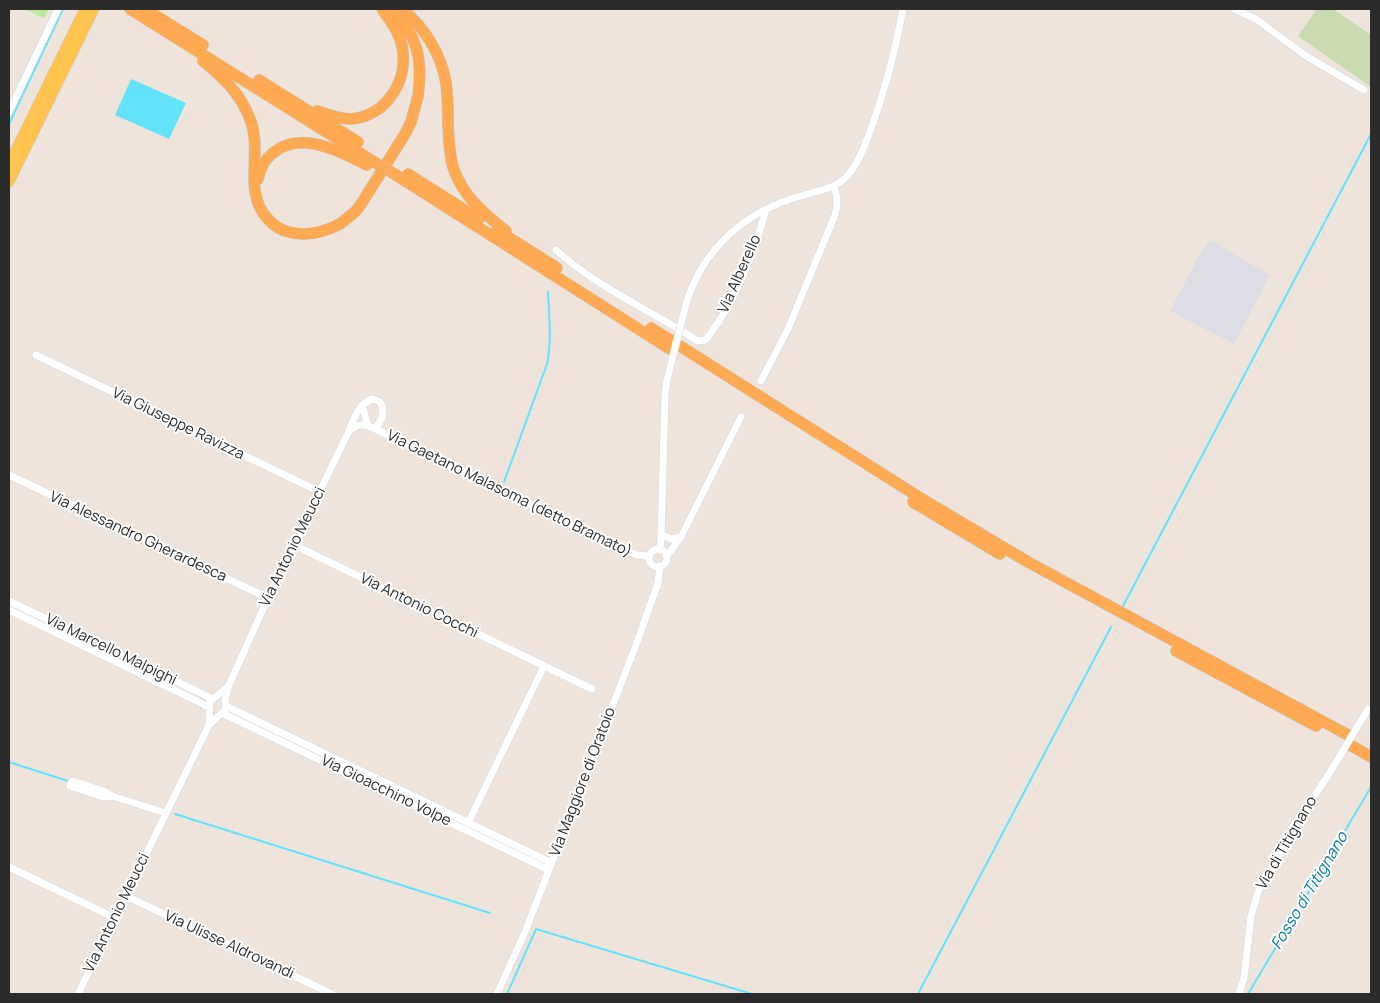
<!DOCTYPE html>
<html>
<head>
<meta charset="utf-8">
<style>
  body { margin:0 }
  #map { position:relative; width:1380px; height:1003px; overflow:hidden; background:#eee4db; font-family:Manrope,sans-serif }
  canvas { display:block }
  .frame { position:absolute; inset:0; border:10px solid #2b2b2b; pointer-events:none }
</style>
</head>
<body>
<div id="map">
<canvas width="1380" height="1003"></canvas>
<div class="frame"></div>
</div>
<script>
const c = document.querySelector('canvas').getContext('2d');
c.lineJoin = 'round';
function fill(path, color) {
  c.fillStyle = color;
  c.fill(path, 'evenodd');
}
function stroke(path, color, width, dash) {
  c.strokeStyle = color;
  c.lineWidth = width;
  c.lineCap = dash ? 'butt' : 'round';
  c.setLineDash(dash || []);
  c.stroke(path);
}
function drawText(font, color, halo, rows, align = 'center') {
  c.font = font + ' Manrope,sans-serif';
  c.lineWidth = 4;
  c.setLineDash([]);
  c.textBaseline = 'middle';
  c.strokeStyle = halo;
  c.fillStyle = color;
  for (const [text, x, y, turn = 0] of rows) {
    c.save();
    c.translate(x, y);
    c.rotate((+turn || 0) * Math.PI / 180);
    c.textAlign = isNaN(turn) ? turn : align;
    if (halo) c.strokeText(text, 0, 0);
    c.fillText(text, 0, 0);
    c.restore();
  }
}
fill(new Path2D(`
  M1210 240 1270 275 1234 344 1170 311 1200 254Z`), '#dedde6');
fill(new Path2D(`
  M24 9H49L44 18Z`), '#b9eb92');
fill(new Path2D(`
  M1317 9H1333L1371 35V87L1298 36Z`), '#c9dab1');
fill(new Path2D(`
  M131 79 186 103 169 139 115 115Z`), '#63e3fb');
stroke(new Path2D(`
  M9 124 63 9
  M504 482 547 364C552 340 549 316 548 292
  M1123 606 1371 134
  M9 762 68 781
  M175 814 490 913
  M507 994 536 929 752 994
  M918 994 1111 627
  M1248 994 1371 787`), '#63e3fb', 2);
const minor = new Path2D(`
  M1234 9 1256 19 1306 56 1364 90
  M9 112 58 9
  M556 250C591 282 635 303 675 327
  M683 316C696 257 737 216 794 198 809 193 832 190 844 179 856 168 862 152 868 137 884 95 895 53 903 9
  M684 332 698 341 705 340C711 335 714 327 719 321 741 288 755 248 766 210
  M36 355 320 492
  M761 381 788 329 835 215C838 205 838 195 833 186
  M362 405 368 426
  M349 430C354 418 360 402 373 399L380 402C386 413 382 420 375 429
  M9 475 268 598
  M661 535 671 539 681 537
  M294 545 592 689
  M649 558a9 9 0 1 1 18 0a9 9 0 1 1-18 0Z
  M660 549 661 538 665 395 667 380
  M666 554 670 552 681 537 741 417
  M9 601 213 699
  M9 610 197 701 210 708
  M226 706 552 863
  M222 713 549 870
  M209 725 210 702 228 686
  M112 796 103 797 70 786 72 781 104 791 112 796 166 813
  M468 823 544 666
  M9 867 115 918
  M126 896 332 994
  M78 994 209 725 226 709V706L225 701 229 685 268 598 348 433C355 425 361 423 371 427L627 551 637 555 648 556
  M497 994 525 932 636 645 658 583 660 566
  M1239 994 1244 978 1251 916 1259 889 1299 820 1332 769`);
const primary = new Path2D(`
  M9 164 85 9
  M9 182 94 9`);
const trunk = new Path2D(`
  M130 9 379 165
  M145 9 203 45
  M391 9C418 35 423 60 418 96
  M402 9C424 27 441 53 446 83 448 97 448 111 448 125 449 139 449 153 453 167 462 195 483 213 506 231
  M203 61C224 78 242 95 251 122 262 153 243 191 267 218 273 225 280 230 289 232 307 237 324 232 340 224
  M259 80 358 142
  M317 111C328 115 339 119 351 119 387 116 409 80 402 46 399 32 390 20 382 9
  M388 170 670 349
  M408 174 479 219
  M258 179C260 168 264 160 273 153 300 130 340 151 367 165
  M497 230 557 268
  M651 328 672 341
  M680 346 922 499 1028 562 1348 735
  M913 502 1000 554
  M1176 651 1316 726
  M1352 746 1371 757`);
stroke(minor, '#d1d7e5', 8);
stroke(primary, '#c8c8c8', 11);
stroke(trunk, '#c8c8c8', 12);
stroke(minor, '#fff', 7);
stroke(primary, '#ffc450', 10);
stroke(trunk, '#ffa953', 11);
const minorBridge = new Path2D(`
  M667 380 683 316
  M1332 769 1368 709`);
const trunkBridge = new Path2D(`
  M340 224 356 211 363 201 405 134 411 122 418 96`);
stroke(minorBridge, '#d1d7e5', 8, []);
stroke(trunkBridge, '#c8c8c8', 12, []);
stroke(minorBridge, '#fff', 7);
stroke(trunkBridge, '#ffa953', 11);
drawText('15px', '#2b2b2b', '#fff', [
  ["Via Alberello",740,274,-66],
  ["Via Giuseppe Ravizza",178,424,26],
  ["Via Gaetano Malasoma (detto Bramato)",509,494,26],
  ["Via Alessandro Gherardesca",138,537,25],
  ["Via Antonio Meucci",293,547,-64],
  ["Via Antonio Cocchi",419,606,26],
  ["Via Marcello Malpighi",111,650,26],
  ["Via Maggiore di Oratoio",583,782,-69],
  ["Via Gioacchino Volpe",386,791,26],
  ["Via di Titignano",1287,843,-60],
  ["Via Antonio Meucci",117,913,-64],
  ["Via Ulisse Aldrovandi",229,945,25]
]);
drawText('italic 16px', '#017ba2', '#fff', [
  ["Fosso di Titignano",1310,891,-59]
]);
</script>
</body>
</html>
